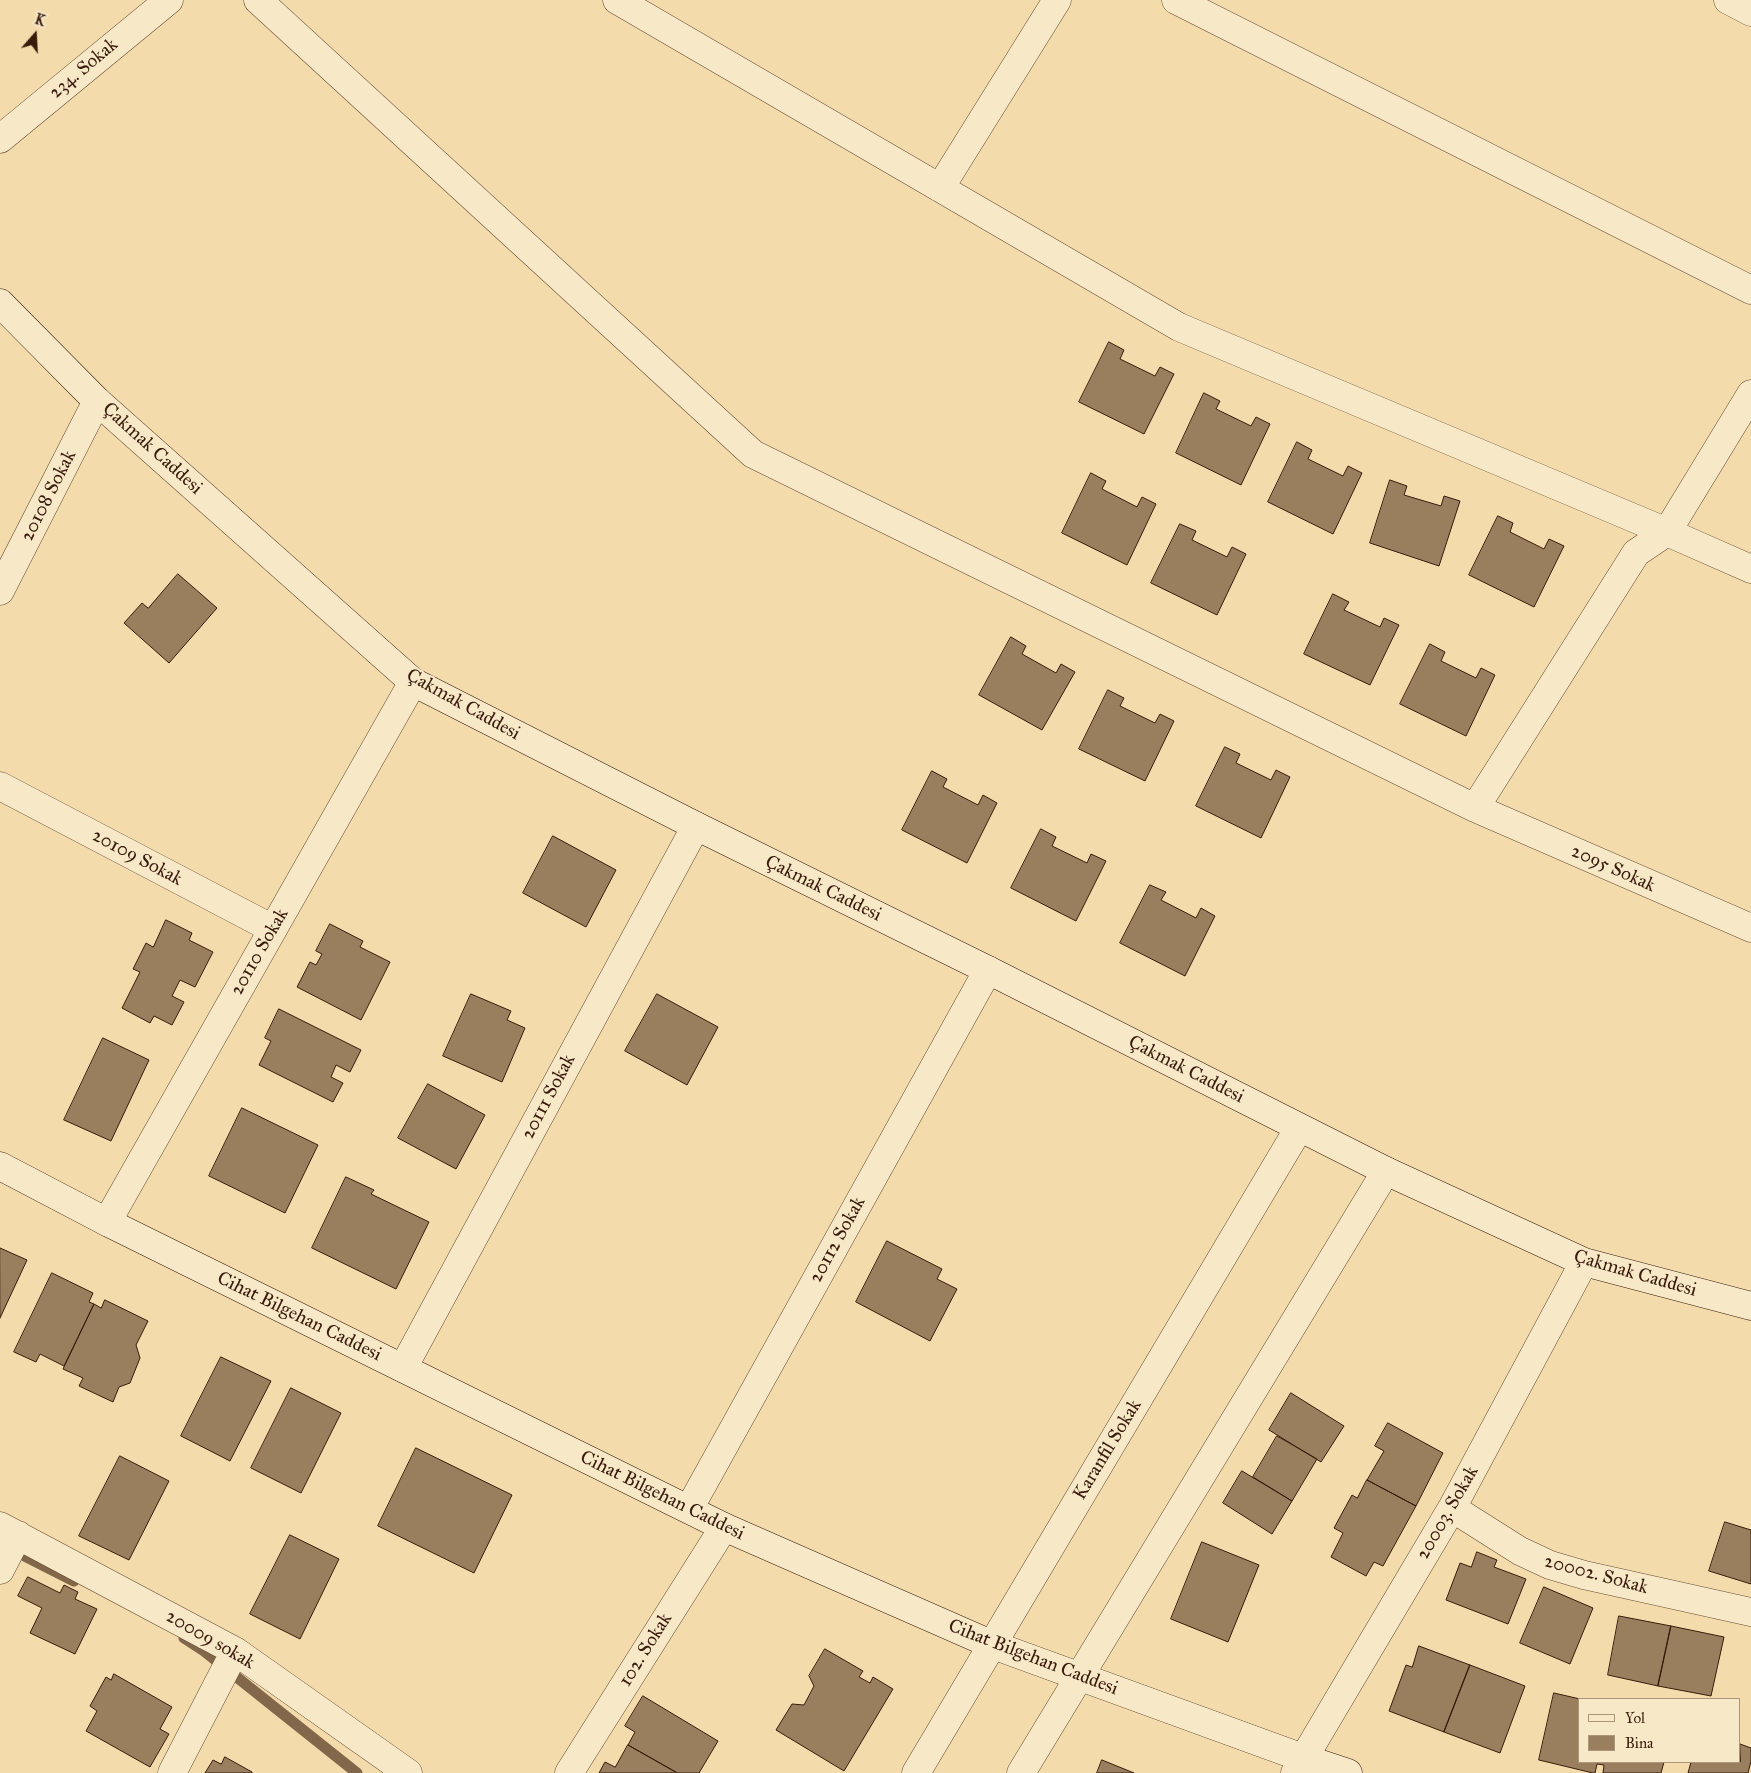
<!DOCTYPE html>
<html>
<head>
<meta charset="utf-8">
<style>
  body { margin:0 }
  #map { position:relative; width:1751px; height:1773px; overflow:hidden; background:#f3dbab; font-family:"IM FELL Great Primer",serif }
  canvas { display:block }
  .legend { position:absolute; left:1578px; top:1698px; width:162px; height:65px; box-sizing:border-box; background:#f7e8c8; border:1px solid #ab967c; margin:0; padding:6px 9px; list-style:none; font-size:15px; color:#391b0b }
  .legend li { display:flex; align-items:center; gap:10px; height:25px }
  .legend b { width:25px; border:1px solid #ab967c }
  .north { position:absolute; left:10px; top:10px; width:50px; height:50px; -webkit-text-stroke:4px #f7e8c8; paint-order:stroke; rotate:19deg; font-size:14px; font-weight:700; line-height:20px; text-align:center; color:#391b0b }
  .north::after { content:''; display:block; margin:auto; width:18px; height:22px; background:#391b0b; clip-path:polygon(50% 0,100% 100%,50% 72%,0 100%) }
</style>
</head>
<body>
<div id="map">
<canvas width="1751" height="1773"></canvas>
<ul class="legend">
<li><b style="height:6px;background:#f7e8c8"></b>Yol</li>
<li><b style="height:14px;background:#9a7f5e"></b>Bina</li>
</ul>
<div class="north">K</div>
</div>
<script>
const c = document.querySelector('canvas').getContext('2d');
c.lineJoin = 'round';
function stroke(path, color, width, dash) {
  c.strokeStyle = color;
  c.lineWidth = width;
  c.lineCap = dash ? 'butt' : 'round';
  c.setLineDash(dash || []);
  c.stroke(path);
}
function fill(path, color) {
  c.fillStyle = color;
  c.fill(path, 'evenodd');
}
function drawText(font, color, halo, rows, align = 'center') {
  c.font = font + ' "IM FELL Great Primer",serif';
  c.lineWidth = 4.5;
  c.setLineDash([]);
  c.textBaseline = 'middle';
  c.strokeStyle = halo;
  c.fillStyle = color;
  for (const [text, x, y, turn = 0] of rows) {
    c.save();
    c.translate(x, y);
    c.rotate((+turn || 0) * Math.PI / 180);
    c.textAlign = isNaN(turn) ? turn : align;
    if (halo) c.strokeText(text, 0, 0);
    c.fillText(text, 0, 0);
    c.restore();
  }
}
stroke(new Path2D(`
  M11 1549 74 1581
  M184 1638 204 1651 357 1773`), '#83674b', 11);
const building = new Path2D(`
  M1109 342 1124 350 1120 359 1155 376 1160 367 1174 374 1144 434 1079 402Z
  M1204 393 1220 401 1216 409 1251 426 1256 417 1270 424 1241 485 1176 453Z
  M1297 442 1312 450 1308 459 1343 476 1348 466 1362 473 1333 534 1268 502Z
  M1091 473 1106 481 1102 489 1137 507 1142 497 1156 504 1127 565 1062 533Z
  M1390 480 1407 486 1404 495 1441 506 1444 496 1460 501 1439 566 1370 543Z
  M1498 516 1513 523 1510 532 1544 549 1549 539 1564 546 1534 607 1469 575Z
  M1180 524 1196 531 1192 540 1227 557 1232 547 1246 554 1217 615 1151 583Z
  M178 574 217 608 169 663 124 623 142 603 148 608Z
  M1333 594 1349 602 1344 610 1380 627 1384 618 1399 625 1370 685 1304 654Z
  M1011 637 1026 646 1022 654 1056 673 1061 664 1075 672 1042 730 979 695Z
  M1430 644 1445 652 1441 661 1476 678 1481 668 1495 675 1466 736 1400 704Z
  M1108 690 1124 698 1120 706 1155 723 1160 714 1174 721 1145 781 1079 749Z
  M1225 747 1240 754 1236 763 1271 780 1276 770 1290 777 1261 838 1196 806Z
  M932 771 947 779 943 787 978 805 983 795 997 803 967 863 902 830Z
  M1041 829 1056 837 1052 846 1087 863 1091 854 1106 861 1076 921 1011 888Z
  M553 836 616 870 586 927 523 893Z
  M1150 885 1166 892 1161 900 1196 918 1201 908 1215 916 1185 976 1120 943Z
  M166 920 192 933 189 940 213 952 195 987 180 980 172 996 184 1002 172 1025 154 1016 150 1023 122 1008 140 972 133 969 146 943 153 947Z
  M330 924 363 941 360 947 390 962 361 1020 297 987 310 962 316 965 322 954 316 951Z
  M471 994 511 1011 507 1020 525 1028 502 1082 443 1056Z
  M657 994 718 1027 687 1085 625 1051Z
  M279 1009 361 1050 350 1072 336 1065 331 1077 343 1083 333 1102 259 1065 271 1041 265 1038Z
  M103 1038 149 1060 111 1141 64 1120Z
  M428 1084 485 1115 456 1169 398 1138Z
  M242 1108 318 1145 285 1213 209 1176Z
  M346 1177 374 1190 371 1194 429 1222 396 1289 312 1248Z
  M887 1241 942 1269 937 1279 957 1289 930 1341 856 1302Z
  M0 1248 27 1260 0 1318Z
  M52 1273 93 1293 89 1302 94 1304 64 1366 40 1354 36 1362 14 1352Z
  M105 1300 148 1321 136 1345 140 1358 130 1383 119 1387 113 1402 79 1386 83 1378 63 1369 94 1304 101 1308Z
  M221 1357 271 1381 230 1461 181 1436Z
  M291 1388 341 1413 301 1493 251 1468Z
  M1291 1393 1344 1426 1321 1462 1269 1430Z
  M1388 1423 1443 1453 1416 1506 1367 1480 1384 1451 1375 1446Z
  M1277 1436 1317 1459 1292 1501 1253 1477Z
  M416 1448 512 1495 474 1573 378 1526Z
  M120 1456 169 1481 129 1560 79 1536Z
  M1242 1471 1292 1501 1272 1534 1223 1503Z
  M1367 1480 1416 1506 1383 1566 1374 1562 1366 1576 1331 1557 1343 1533 1334 1528 1352 1495 1357 1498Z
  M1725 1522 1751 1530V1584L1709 1571Z
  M290 1535 339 1559 300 1639 250 1614Z
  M1202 1542 1259 1565 1228 1642 1171 1619Z
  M1477 1552 1497 1560 1494 1567 1526 1579 1508 1624 1446 1600 1460 1563 1471 1567Z
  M28 1577 60 1593 64 1585 78 1592 75 1599 97 1609 75 1654 30 1633 42 1608 18 1596Z
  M1544 1587 1593 1608 1570 1664 1520 1643Z
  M1619 1616 1671 1626 1658 1686 1608 1675Z
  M1671 1626 1724 1637 1711 1696 1658 1686Z
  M1419 1646 1470 1665 1444 1732 1389 1711 1406 1665 1412 1667Z
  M825 1649 863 1671 859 1677 870 1683 873 1677 893 1689 844 1771 776 1730 792 1704 804 1705 814 1686 809 1676Z
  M1470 1665 1525 1686 1500 1753 1444 1732Z
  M114 1674 172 1707 160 1729 169 1734 150 1767 86 1731 97 1711 90 1706 106 1677 111 1680Z
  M1554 1693 1580 1699V1762H1664L1661 1773H1603L1604 1765 1597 1764 1595 1773H1593L1539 1760Z
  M643 1696 718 1741 699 1773H677L628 1745 635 1732 625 1726Z
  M1740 1744 1751 1748V1761L1748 1773H1688L1691 1762H1740Z
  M628 1745 676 1772 675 1773H599L605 1762 615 1767Z
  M225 1757 252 1772V1773H205L213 1760 221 1764Z
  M1102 1760 1134 1773H1097Z`);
fill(building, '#9a7f5e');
stroke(building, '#391b0b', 1);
const street = new Path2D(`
  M258 0 753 454 1475 808 1751 928
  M617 0 1179 327 1667 532 1751 569
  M1176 0 1751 290
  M1728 0 1751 12
  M0 139 169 0
  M940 188 1057 0
  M0 591 97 401
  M0 786 273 929
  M1475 808 1636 553 1667 532 1751 394
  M107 1222 413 682
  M403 1368 696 826
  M1452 1508 1520 1551 1550 1565 1584 1575 1751 1612
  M689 1509 988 970
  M0 1526 235 1651 408 1773
  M0 1570 18 1535
  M172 1773 235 1651
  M569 1773 724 1527
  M916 1773 1299 1128
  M1021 1773 1386 1171
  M1295 1773 1452 1508 1584 1262`);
const secondary = new Path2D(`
  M0 303 97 401 413 682 696 826 988 970 1386 1171 1584 1262 1751 1306
  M0 1166 107 1222 724 1527 993 1645 1303 1758 1348 1773`);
stroke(street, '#684b33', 29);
stroke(secondary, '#391b0b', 29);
stroke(street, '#f7e8c8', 28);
stroke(secondary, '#f7e8c8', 28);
drawText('19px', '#391b0b', '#f7e8c8', [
  ["234. Sokak",84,69,-40],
  ["Çakmak Caddesi",152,449,42],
  ["20108 Sokak",49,496,-63],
  ["Çakmak Caddesi",463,705,29],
  ["20109 Sokak",137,858,28],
  ["2095 Sokak",1613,869,24],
  ["Çakmak Caddesi",823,889,26],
  ["20110 Sokak",260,952,-60],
  ["Çakmak Caddesi",1186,1070,27],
  ["20111 Sokak",549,1097,-62],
  ["20112 Sokak",838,1240,-61],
  ["Çakmak Caddesi",1635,1274,16],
  ["Cihat Bilgehan Caddesi",299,1317,26],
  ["Karanfil Sokak",1108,1450,-59],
  ["Cihat Bilgehan Caddesi",662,1496,26],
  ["20003. Sokak",1448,1513,-60],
  ["20002. Sokak",1596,1575,15],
  ["20009 sokak",210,1640,30],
  ["102. Sokak",646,1650,-58],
  ["Cihat Bilgehan Caddesi",1033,1658,21]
]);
</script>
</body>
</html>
